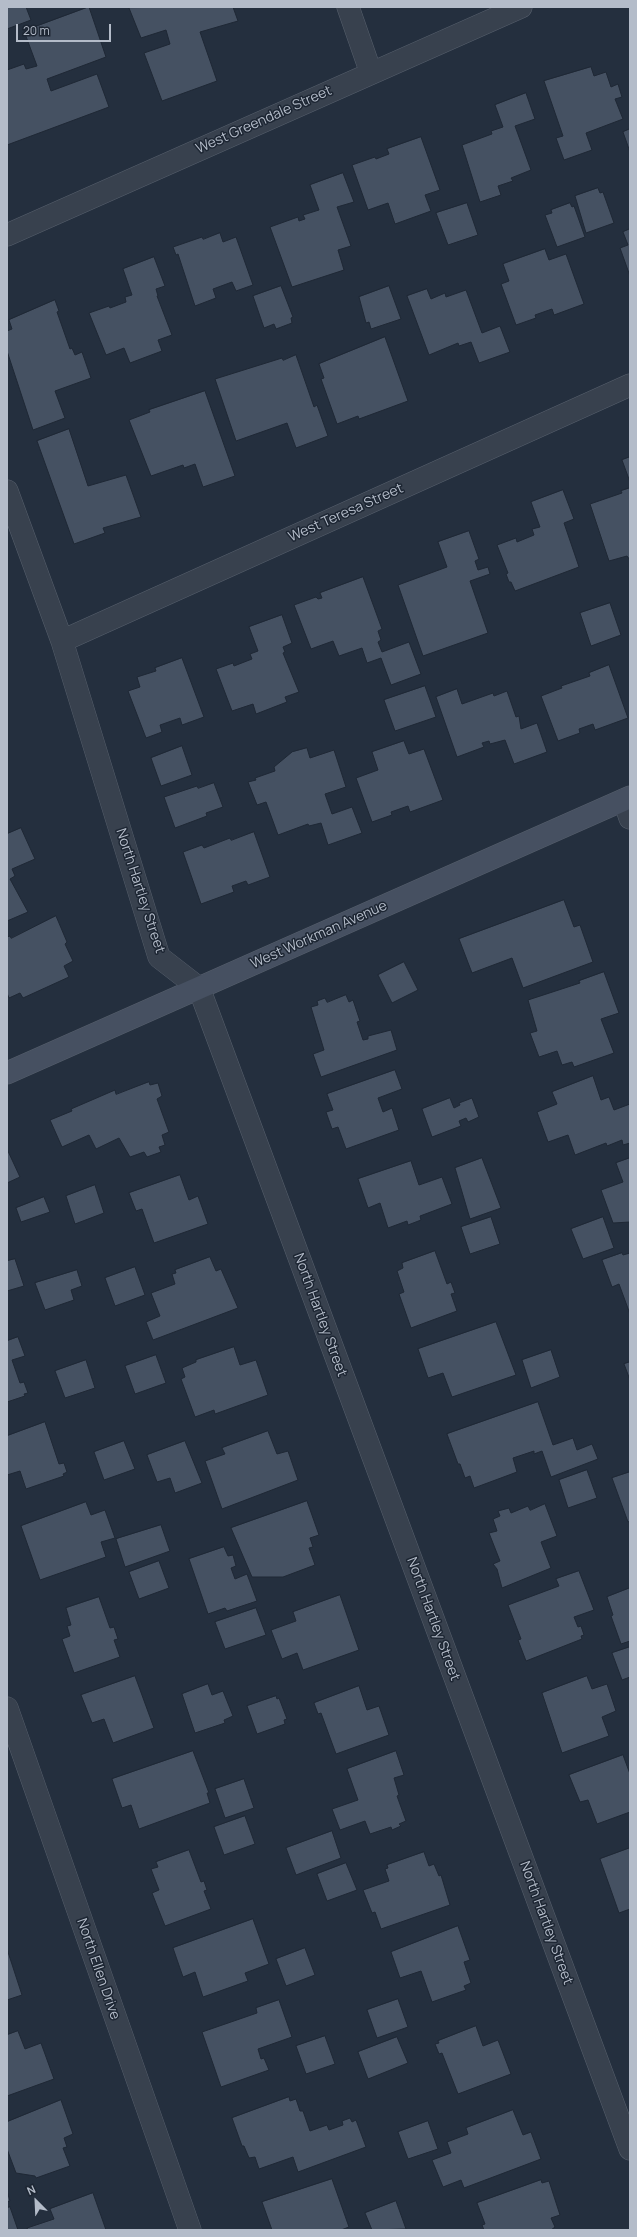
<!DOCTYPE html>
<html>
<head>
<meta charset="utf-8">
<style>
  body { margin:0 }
  #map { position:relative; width:637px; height:2237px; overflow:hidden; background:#242f3e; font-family:Manrope,sans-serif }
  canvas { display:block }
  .frame { position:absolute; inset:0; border:8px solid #b4bcc9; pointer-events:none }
  .north { position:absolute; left:16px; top:2181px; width:40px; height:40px; -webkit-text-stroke:3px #1d2633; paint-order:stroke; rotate:336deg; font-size:11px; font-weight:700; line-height:16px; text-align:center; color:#b4bcc9 }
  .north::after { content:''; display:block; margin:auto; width:14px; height:18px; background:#b4bcc9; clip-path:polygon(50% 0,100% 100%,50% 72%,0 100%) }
  .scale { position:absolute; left:16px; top:24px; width:95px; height:18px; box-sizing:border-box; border:2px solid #b4bcc9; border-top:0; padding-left:5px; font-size:12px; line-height:14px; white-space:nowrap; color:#b4bcc9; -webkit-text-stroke:3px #1d2633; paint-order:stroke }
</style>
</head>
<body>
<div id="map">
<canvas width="637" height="2237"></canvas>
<div class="frame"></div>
<div class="north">N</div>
<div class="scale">20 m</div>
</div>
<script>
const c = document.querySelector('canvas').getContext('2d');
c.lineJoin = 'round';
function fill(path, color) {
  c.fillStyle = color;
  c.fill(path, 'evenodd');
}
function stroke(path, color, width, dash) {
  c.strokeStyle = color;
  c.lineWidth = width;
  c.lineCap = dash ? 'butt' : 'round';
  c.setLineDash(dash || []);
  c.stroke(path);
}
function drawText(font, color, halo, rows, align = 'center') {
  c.font = font + ' Manrope,sans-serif';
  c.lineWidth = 3;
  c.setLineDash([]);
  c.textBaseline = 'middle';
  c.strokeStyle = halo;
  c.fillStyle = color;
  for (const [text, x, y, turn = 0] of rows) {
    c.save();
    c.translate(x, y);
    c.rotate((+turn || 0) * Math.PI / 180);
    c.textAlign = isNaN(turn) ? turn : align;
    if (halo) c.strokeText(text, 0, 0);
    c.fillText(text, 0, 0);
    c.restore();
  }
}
const building = new Path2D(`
  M7 7H26L31 20 7 29Z
  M89 7 106 57 47 79 51 91 97 74 109 107 7 145V70L24 64 26 69 37 66 24 31Z
  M233 7 238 21 200 32 217 81 162 101 144 53 170 44 166 30 141 38 129 8Z
  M591 67 594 76 606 72 611 87 618 84 622 97 615 99 623 119 586 133 592 150 564 160 556 138 563 136 544 81Z
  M526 93 535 119 515 126 531 170 511 178 513 181 498 186 501 195 480 202 462 145 492 134 491 131 503 127 495 105Z
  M630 129V152L623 132Z
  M421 137 440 190 425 195 431 211 395 224 388 203 368 210 352 165 375 157 376 159 389 154 387 149Z
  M343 173 354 202 337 207 351 246 338 250 344 270 292 287 270 227 298 217 299 221 305 219 303 215 319 210 310 185Z
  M598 188 600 193 603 192 614 223 586 233 575 196Z
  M467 203 478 235 448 245 436 213Z
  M570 203 572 207 574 206 585 237 557 247 545 215 552 213 551 210Z
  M630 229V276L620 248 628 245 623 232Z
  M220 233 223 242 236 237 253 285 236 291 232 282 213 289 216 298 195 306 178 254 176 255 173 247 202 237 203 239Z
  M545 249 549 260 566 254 584 304 554 315 552 309 535 315 536 318 516 325 501 284 509 281 503 264Z
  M154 257 165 286 156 289 158 296H157L172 335 158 340 162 351 130 363 124 348 106 355 89 313 109 306 110 308 126 302 125 297 132 295 123 269Z
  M281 286 293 317 291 318 292 323 276 329 274 324 264 328 253 296Z
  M389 286 401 319 371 329 369 322 366 323 359 297Z
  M427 289 431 299 445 293 446 297 466 290 482 333 500 326 510 352 479 363 471 342 459 346 458 343 429 355 407 296Z
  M55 300 59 311 57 312 70 349 72 348 75 355 82 352 91 378 55 391 65 418 33 430 7 351V331L12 329 9 320Z
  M385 337 408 401 359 419 358 416 337 424 321 379 324 378 319 364Z
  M296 355 314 407 317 405 328 436 296 448 287 423 236 441 215 379 282 358 283 360Z
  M205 391 235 476 203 487 195 464 184 468 183 465 151 476 129 420 150 412 149 410Z
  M69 429 88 486 126 475 141 517 103 528 105 533 74 544 37 441Z
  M630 457V482L622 460Z
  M630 488V560L627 556 609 561 590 504 622 493 621 491Z
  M563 490 574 519 564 523 579 567 515 591 511 582H509L506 574 508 573 497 545 516 538 517 542 534 535 532 529 540 527 531 502Z
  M469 531 479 559 475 561 478 570 488 567 490 574 470 581 488 633 423 656 398 585 447 567 438 542Z
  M363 577 382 629 378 631 381 640 378 642 382 652 409 642 421 674 391 685 381 658 367 663 362 648 339 656 333 641 311 649 294 605 316 597 318 599 322 598 320 593Z
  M610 603 621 635 591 646 580 613Z
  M282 615 292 643 283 647 285 652 283 653 299 692 285 697 287 702 256 714 253 704 232 711 216 669 233 663 234 666 252 659 250 654 258 651 249 627Z
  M182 658 204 717 182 725 180 718 160 725 162 732 146 738 128 691 140 687 137 677 156 671 155 668Z
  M609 665 628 718 595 730 593 724 579 729 580 733 558 741 541 696 562 688 561 686 590 676 589 673Z
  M425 686 436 717 395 731 384 700Z
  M457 689 462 704 493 693 494 696 507 691 516 717 519 716 521 729 537 723 547 752 514 764 505 740 490 744 489 741 482 743 484 747 457 757 436 697Z
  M404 741 409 754 424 749 443 800 410 812 408 806 391 812 392 815 372 822 356 778 378 770 372 752Z
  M182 746 192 775 161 786 151 758Z
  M307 748 310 758 334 750 346 787 325 794 332 814 352 807 362 833 328 845 321 823 309 826 308 824 278 835 266 802 257 805 248 782 256 780 255 778 275 771 274 767 292 752Z
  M214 783 223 807 206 813 207 816 175 828 164 797 197 786 198 788Z
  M21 828 35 859 12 869 15 876 10 879 28 912 7 921V834Z
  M254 832 270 877 248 885 246 881 232 886 234 892 201 904 183 852 202 845 204 848 230 838 231 840Z
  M564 900 574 927 580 925 593 962 523 988 512 958 472 973 459 939Z
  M56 916 67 942 65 944 73 961 64 966 69 977 23 998 20 993 9 998 7 993V937L10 936 11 938Z
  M404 962 418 990 392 1003 378 975Z
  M604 972 619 1013 601 1019 614 1053 574 1067 572 1062 562 1065 557 1051 539 1057 530 1033 537 1031 528 1000 580 983 579 981Z
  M346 995 349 1002 353 1000 360 1021 357 1022 363 1040 368 1039V1036L391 1030 397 1050 321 1077 313 1054 324 1050 311 1007 318 1005 317 1001 325 998 327 1002Z
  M395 1070 402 1089 378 1098 383 1112 392 1108 399 1130 346 1149 338 1127 332 1129 326 1112 333 1110 327 1094Z
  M593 1076 601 1100 609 1097 614 1110 630 1104V1143L623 1145 622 1140 607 1146 606 1143 575 1155 568 1135 548 1142 537 1112 557 1104 552 1092Z
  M149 1082 150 1085 158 1083 162 1096 157 1099 169 1132 162 1135 165 1145 159 1147 161 1152 147 1157 144 1152 130 1157 119 1138 96 1149 89 1135 62 1147 50 1120 72 1111 71 1109 115 1090 116 1094Z
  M450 1098 454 1108 460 1105 459 1103 472 1098 479 1117 468 1122 466 1118 459 1121 461 1126 432 1137 422 1109Z
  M7 1149 20 1177 7 1183Z
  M482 1158 501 1208 470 1219 455 1168Z
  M630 1158V1222L613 1223 601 1190 623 1182 616 1163Z
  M411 1161 419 1185 442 1177 452 1204 420 1216 421 1220 408 1225 407 1221 388 1228 380 1203 368 1208 358 1179Z
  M180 1175 189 1200 198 1196 208 1224 154 1243 142 1209 136 1211 129 1193Z
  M95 1185 104 1213 75 1224 66 1196Z
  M44 1197 50 1212 21 1222 16 1208Z
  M491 1217 500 1244 470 1254 461 1227Z
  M603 1217 614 1248 583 1259 571 1229Z
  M435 1251 447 1284 451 1282 455 1293 451 1294 457 1311 411 1328 399 1294 404 1292 397 1271 403 1268 402 1263Z
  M622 1253 623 1255 630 1253V1314L619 1284 612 1287 602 1260Z
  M210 1257 216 1271 221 1269 238 1308 153 1340 146 1322 160 1316 151 1293 175 1284 172 1274 176 1273 175 1270Z
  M15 1259 24 1286 7 1291V1261Z
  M135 1267 145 1295 115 1306 105 1278Z
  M77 1270 82 1286 71 1290 74 1300 45 1310 35 1283Z
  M496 1322 516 1375 452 1397 443 1373 428 1378 418 1349Z
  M18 1337 25 1356 12 1360 20 1383 24 1382 28 1393 24 1394 25 1396 7 1402V1341Z
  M234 1347 240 1365 256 1360 268 1395 215 1414 214 1410 195 1417 181 1379 185 1377 182 1368 196 1362V1360Z
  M551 1350 560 1377 531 1388 522 1360Z
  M156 1355 166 1383 135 1394 125 1366Z
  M86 1360 95 1388 65 1398 55 1371Z
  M630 1362V1380L624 1364Z
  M538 1402 553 1445 573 1438 577 1450 592 1444 598 1459 551 1477 542 1451 534 1454V1451L513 1458 517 1472 474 1488 470 1476 465 1478 460 1464H458L447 1434Z
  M45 1422 59 1464 64 1463 67 1472 63 1474 64 1476 26 1489 20 1471 7 1475V1436Z
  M268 1431 277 1454 288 1451 298 1480 222 1509 205 1461 225 1454 222 1448Z
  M124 1441 135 1469 104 1480 94 1452Z
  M185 1441 202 1483 175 1493 170 1478 157 1482 147 1455Z
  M587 1470 597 1498 568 1508 559 1480Z
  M630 1472V1521L628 1522 612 1478Z
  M307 1501 319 1535 310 1538 313 1547 309 1548 315 1565 283 1577H252L231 1528Z
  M86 1502 91 1515 105 1510 115 1538 101 1542 106 1557 40 1580 21 1526Z
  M545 1504 557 1536 541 1542 551 1568 502 1588 497 1569 493 1564 500 1561 489 1533 497 1531 493 1519 500 1516 498 1511 509 1508 511 1513 528 1506 530 1510Z
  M161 1525 170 1551 125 1567 116 1539Z
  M224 1547 228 1556 233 1555 236 1566 231 1568 235 1579 247 1574 257 1601 227 1611 225 1608 208 1614 189 1559Z
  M159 1561 169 1588 139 1599 129 1572Z
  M579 1571 594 1610 574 1617 578 1627 581 1626 584 1635 581 1636 582 1639 526 1661 518 1640 521 1639 508 1605 559 1586 556 1579Z
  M630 1588V1641L621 1644 611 1616 613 1615 607 1597Z
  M340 1595 359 1650 303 1670 297 1653 282 1659 271 1630 296 1621 293 1612Z
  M99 1597 110 1628 114 1627 118 1639 114 1640 120 1657 74 1673 62 1639 70 1636 67 1626 71 1625 66 1608Z
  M256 1608 266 1635 225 1649 215 1622Z
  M630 1647V1677L622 1680 612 1653Z
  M135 1676 154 1728 113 1743 104 1719 92 1723 81 1695Z
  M587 1676 592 1689 607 1684 616 1711 602 1717 609 1736 562 1753 542 1693Z
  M208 1684 212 1695 223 1691 233 1716 224 1720 225 1723 195 1733 182 1694Z
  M359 1686 367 1710 379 1706 389 1735 336 1754 321 1713 318 1714 314 1703Z
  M276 1696 277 1699 279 1698 287 1719 284 1720 285 1724 257 1734 247 1706Z
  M193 1751 209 1793H207L210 1803 139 1829 131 1805 122 1808 112 1779Z
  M396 1751 404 1775 394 1778 399 1795 397 1796 406 1821 399 1824 401 1826 392 1830 391 1827 370 1834 365 1821 340 1830 332 1809 358 1800 347 1769Z
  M623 1755 630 1774V1812L597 1824 588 1800 580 1802 569 1775Z
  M244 1779 254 1808 225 1818 215 1789Z
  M245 1816 255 1844 224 1855 214 1827Z
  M332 1831 341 1858 296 1875 286 1848Z
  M630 1848V1909L619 1913 600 1859Z
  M189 1850 201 1882 204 1881 207 1890 204 1891 211 1909 165 1926 152 1893 159 1890 151 1869 158 1867 156 1862Z
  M424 1852 429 1866 434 1864 439 1876 441 1875 450 1905 381 1929 375 1912 372 1913 363 1890 389 1881 385 1869 388 1868 387 1865Z
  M346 1863 357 1890 327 1901 317 1874Z
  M253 1919 269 1964 245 1973 248 1981 203 1997 195 1972 183 1977 173 1948Z
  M458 1926 470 1960 464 1962 471 1983 464 1986 466 1990 432 2002 421 1971 400 1978 391 1952Z
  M305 1948 315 1975 286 1986 276 1959Z
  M7 1949 22 1995 7 2000Z
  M398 1999 408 2027 377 2038 367 2010Z
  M279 2000 292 2037 258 2049 261 2059 264 2058 269 2070 221 2087 202 2032 257 2013 256 2008Z
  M476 2026 483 2046 498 2040 511 2074 458 2094 442 2053 439 2054 435 2044 439 2043 438 2041Z
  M18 2031 25 2049 41 2043 54 2079 7 2096V2035Z
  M325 2036 335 2064 306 2074 296 2046Z
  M397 2037 408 2063 368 2079 358 2052Z
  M289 2097 290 2101 296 2099 300 2111H303L310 2131 327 2125 329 2130 343 2125 342 2121 350 2118 352 2122 356 2120 366 2147 298 2172 293 2157 259 2169 255 2157 249 2158 244 2146H242L232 2118Z
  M61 2100 73 2134 64 2138 67 2147 63 2148 70 2166 36 2178 35 2176 16 2173 7 2149V2122Z
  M513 2110 523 2135 531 2132 541 2159 464 2188 461 2180 443 2187 432 2160 451 2153 447 2142 468 2134 466 2128Z
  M428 2121 438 2149 408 2159 398 2132Z
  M332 2179 349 2227 341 2230H272L262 2202Z
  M541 2180 542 2183 549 2181 560 2215 551 2218 555 2227 551 2230H484L482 2225 485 2224 477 2203Z
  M7 2191 10 2201 7 2202Z
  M93 2193 106 2230H28L27 2228 54 2219 50 2209Z
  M396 2201 406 2229 372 2230 365 2213Z
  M10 2207 18 2230H7V2208Z`);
fill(building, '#455162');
stroke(building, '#1f2835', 1);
const street = new Path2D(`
  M348 7 371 73
  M7 235 521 7
  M7 491 62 641 159 957 199 988 630 2149
  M62 641 630 385
  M624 800 630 818
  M7 1708 190 2230`);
const secondary = new Path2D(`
  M7 1073 630 797`);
stroke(street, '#565f6c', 23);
stroke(secondary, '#565f6c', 23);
stroke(street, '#38414e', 22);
stroke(secondary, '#465061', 22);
drawText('14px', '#b4bcc9', '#1d2633', [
  ["West Greendale Street",264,120,-24],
  ["West Teresa Street",346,513,-24],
  ["North Hartley Street",140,891,72],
  ["West Workman Avenue",319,935,-24],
  ["North Hartley Street",320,1315,70],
  ["North Hartley Street",433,1619,70],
  ["North Hartley Street",546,1923,70],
  ["North Ellen Drive",98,1969,71]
]);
</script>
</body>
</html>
